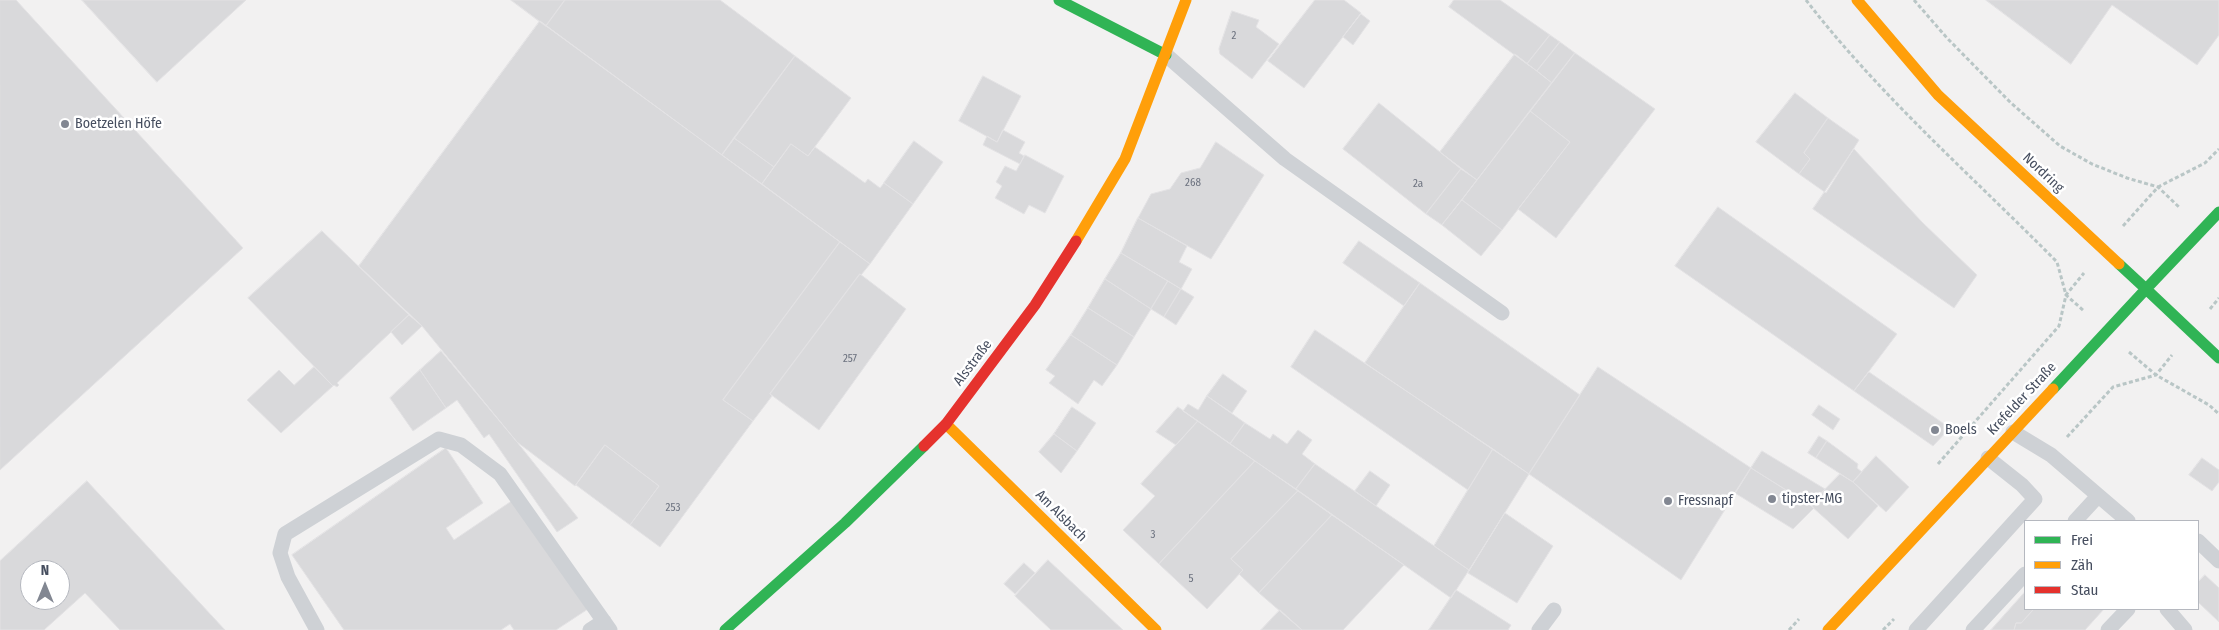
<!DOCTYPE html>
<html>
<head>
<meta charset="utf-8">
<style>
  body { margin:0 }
  #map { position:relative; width:2219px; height:630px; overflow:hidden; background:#f2f1f1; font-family:"Fira Sans Condensed",sans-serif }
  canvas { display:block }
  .legend { position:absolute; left:2024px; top:520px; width:175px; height:90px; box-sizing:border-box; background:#fff; border:1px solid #b5b8bf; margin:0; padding:6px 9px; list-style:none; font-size:15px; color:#464e5f }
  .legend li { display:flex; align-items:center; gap:10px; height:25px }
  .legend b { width:25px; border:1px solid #b5b8bf }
  .north { position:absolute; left:20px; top:560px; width:50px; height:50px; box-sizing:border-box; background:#fff; border:1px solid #b5b8bf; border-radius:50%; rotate:0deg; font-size:14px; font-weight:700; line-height:20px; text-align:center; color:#464e5f }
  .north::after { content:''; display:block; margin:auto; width:18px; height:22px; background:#828792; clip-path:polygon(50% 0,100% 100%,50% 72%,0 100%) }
</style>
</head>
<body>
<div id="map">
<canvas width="2219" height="630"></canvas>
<ul class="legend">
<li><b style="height:6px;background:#30b455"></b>Frei</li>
<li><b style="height:6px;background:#ff9f0a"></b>Zäh</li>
<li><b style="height:6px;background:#e5322d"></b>Stau</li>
</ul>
<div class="north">N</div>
</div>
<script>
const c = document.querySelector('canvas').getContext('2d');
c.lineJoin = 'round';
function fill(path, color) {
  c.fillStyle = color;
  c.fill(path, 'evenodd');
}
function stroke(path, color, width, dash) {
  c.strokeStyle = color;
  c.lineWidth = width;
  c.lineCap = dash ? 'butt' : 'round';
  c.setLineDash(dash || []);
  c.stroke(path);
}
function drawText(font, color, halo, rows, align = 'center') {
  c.font = font + ' "Fira Sans Condensed",sans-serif';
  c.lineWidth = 5;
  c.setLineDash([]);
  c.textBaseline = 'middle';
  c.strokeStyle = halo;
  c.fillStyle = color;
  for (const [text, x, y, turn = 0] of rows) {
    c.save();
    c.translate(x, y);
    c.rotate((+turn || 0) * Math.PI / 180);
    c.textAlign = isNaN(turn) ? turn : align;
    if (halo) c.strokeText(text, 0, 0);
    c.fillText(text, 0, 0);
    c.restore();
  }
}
const building = new Path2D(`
  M0 0H16L243 248 0 470Z
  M82 0H246L157 82Z
  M511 0H565L546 26Z
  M565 0H720L795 56 722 155 546 26Z
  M1315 0H1344L1361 13 1304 88 1268 61Z
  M1454 0H1500L1550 35 1527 64 1449 7Z
  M1986 0H2219V35L2197 65 2112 5 2071 64Z
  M1232 11 1259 20 1256 27 1279 44 1252 79 1220 54 1219 49Z
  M1361 14 1370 21 1353 45 1343 37Z
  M540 21 840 242 723 400 753 421 660 547 630 525 659 486 605 445 575 486 517 442 422 326 359 266Z
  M1550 35 1560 42 1537 71 1527 64Z
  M1560 42 1575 53 1552 83 1537 71Z
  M1575 53 1655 109 1556 238 1518 209 1570 142 1530 111Z
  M1515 54 1552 83 1477 180 1440 152Z
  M795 56 851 98 808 156 791 144 774 167 734 138Z
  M983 76 1021 96 997 142 959 121Z
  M1795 93 1828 118 1804 153 1810 159 1799 174 1756 142Z
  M1379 103 1461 169 1426 214 1343 149Z
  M1530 111 1570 142 1502 230 1462 200Z
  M1828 118 1859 140 1826 193 1799 174 1810 159 1804 153Z
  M1003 130 1025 142 1019 153 1024 156 1020 164 983 145 987 136 997 142Z
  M734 138 774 167 762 184 722 155Z
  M914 141 943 162 913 204 884 183Z
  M1216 142 1264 175 1211 259 1138 218 1151 194 1170 189 1181 173 1200 168Z
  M791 144 808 156 815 147 865 183 868 179 880 188 884 183 913 204 870 264 762 184Z
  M1854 149 1922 222 1977 275 1954 308 1813 209Z
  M1025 155 1064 176 1045 213 1029 205 1024 214 995 198 1002 186 996 182 1005 166 1016 171Z
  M1461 169 1477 180 1442 225 1426 214Z
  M1462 200 1502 230 1481 256 1442 225Z
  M1718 207 1897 334 1854 391 1675 266Z
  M1138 218 1187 246 1179 262 1192 269 1181 289 1121 253Z
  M322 231 409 315 337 383 339 385 337 387 334 385 333 386 248 298Z
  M1359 241 1420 283 1404 306 1343 263Z
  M840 242 870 264 861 275 860 274 770 394 772 396 753 421 723 400Z
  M1121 253 1168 281 1151 309 1105 279Z
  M860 274 906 309 819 430 770 394Z
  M1105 279 1151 309 1134 337 1088 308Z
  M1168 281 1181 289 1164 317 1151 309Z
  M1420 283 1580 395 1529 474 1365 363Z
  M1181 289 1194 297 1176 325 1164 317Z
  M1088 308 1134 337 1117 365 1071 335Z
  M409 315 422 326 402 345 391 332Z
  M1315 330 1493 449 1468 490 1291 367Z
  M1071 335 1117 365 1102 386 1094 380 1078 404 1049 383 1055 376 1046 370Z
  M441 351 517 442 578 518 557 532 489 434 484 438 457 400 446 408 420 370Z
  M314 367 333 386 281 433 247 400 279 370 294 385Z
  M1598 367 1751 468 1681 580 1529 474Z
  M420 370 446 408 413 431 390 398Z
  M1869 372 1950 428 1933 446 1854 391Z
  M1223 374 1247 391 1232 413 1207 396Z
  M1207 396 1245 423 1230 444 1183 411 1188 404 1198 410Z
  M1819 405 1840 419 1833 430 1812 415Z
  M1072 407 1096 423 1077 451 1054 434Z
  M1178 407 1198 421 1176 445 1156 432Z
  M1198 421 1255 461 1159 564 1123 530 1155 496 1141 484Z
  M1245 423 1270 439 1273 434 1287 444 1298 430 1312 440 1302 454 1315 464 1296 489 1230 444Z
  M1054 434 1077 451 1061 473 1039 452Z
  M1819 436 1827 441 1816 458 1808 453Z
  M1827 441 1858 464 1857 468 1862 472 1853 482 1816 458Z
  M605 445 659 486 630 525 576 485Z
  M446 448 483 503 446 528 454 540 513 500 588 609 556 630H514L510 624 501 630H344L292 555Z
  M1493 449 1529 474 1469 570 1434 546Z
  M1762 451 1825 489 1810 505 1751 468Z
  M1876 456 1909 487 1886 512 1853 482Z
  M2202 458 2219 470V482L2212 491 2189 475Z
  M1255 461 1298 491 1231 559 1243 570 1207 609 1159 564Z
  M1315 464 1469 570 1451 598 1296 489Z
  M1751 468 1810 505 1814 508 1793 529 1735 493Z
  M1370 471 1390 485 1376 506 1355 491Z
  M1840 474 1853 482 1878 506 1848 539 1810 505Z
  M87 481 225 630H120L85 593 44 630H0V561ZM30 570H60V600H30Z
  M1298 491 1332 515 1259 593 1239 574 1243 570 1231 559Z
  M1505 513 1553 546 1517 603 1468 573Z
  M1332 515 1404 565 1343 630H1302L1259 593Z
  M1048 560 1123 630H1051L1015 596Z
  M1024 563 1035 573 1015 594 1004 584Z
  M2205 575 2219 588V622L2198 602V582Z
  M1456 590 1511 625 1508 630H1429Z
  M2025 592V609H2034L2021 623H2016L2014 630H1991Z
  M2034 609H2104L2085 630H2014L2016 623H2021Z
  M1280 610 1302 630H1261Z`);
fill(building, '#d9d9db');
stroke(building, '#e3e2e4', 1);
stroke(new Path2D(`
  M1806 0C1880 96 1972 176 2057 262L2066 295 2084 311
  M1914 0 1947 38 2011 103 2060 146 2092 164 2127 178 2158 187 2180 208
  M2123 226 2158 187 2205 163 2219 149
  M2210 309 2219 298
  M2129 352 2156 375 2209 405 2219 414
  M2067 437 2113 387 2156 375 2172 355
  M1938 464 2059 326 2066 295 2084 273
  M1789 630 1799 619
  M1883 630 1894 619`), '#b9c6c6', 3, [4, 2.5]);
stroke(new Path2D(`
  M1166 55 1285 159 1502 313
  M2013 432 2051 455 2128 521
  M2075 521 2098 496
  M2198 541 2219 561
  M2167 609 2185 630
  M317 630 288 577 280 553 285 534 439 439 461 445 500 474 610 630
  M590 630 604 621
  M1539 630 1554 610
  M1916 630 2035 499 2022 485 1988 458
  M1973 630 2025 574
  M2108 630 2128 609`), '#ced1d5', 15);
stroke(new Path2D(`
  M1059 0 1166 55
  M2119 264 2146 289 2219 212
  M2053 389 2146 289 2219 358
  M725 630 845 523 924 446`), '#30b455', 11);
stroke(new Path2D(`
  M1857 0 1938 95 2119 264
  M1076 241 1125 159 1186 0
  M946 424 1156 630
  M1828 630 2053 389`), '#ff9f0a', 11);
stroke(new Path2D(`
  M924 446 946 424 1035 305 1076 241`), '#e5322d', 11);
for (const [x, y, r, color] of [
  [65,124,5,"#828792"],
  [1935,430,5,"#828792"],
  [1772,499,5,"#828792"],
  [1668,501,5,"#828792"]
]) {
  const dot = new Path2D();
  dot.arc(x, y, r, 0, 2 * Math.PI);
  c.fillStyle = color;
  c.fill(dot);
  stroke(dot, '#fff', 2);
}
drawText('11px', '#6c727f', null, [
  ["2",1234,36],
  ["268",1193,183],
  ["2a",1418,184],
  ["257",850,359],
  ["253",673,508],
  ["3",1153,535],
  ["5",1191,579]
]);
drawText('14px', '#464e5f', '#fff', [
  ["Boetzelen Höfe",75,124],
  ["Boels",1945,430],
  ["tipster-MG",1782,499],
  ["Fressnapf",1678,501]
], 'left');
drawText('14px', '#464e5f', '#fff', [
  ["Nordring",2043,173,43],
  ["Alsstraße",973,363,-53],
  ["Krefelder Straße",2022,399,-47],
  ["Am Alsbach",1061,516,45]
]);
</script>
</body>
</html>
